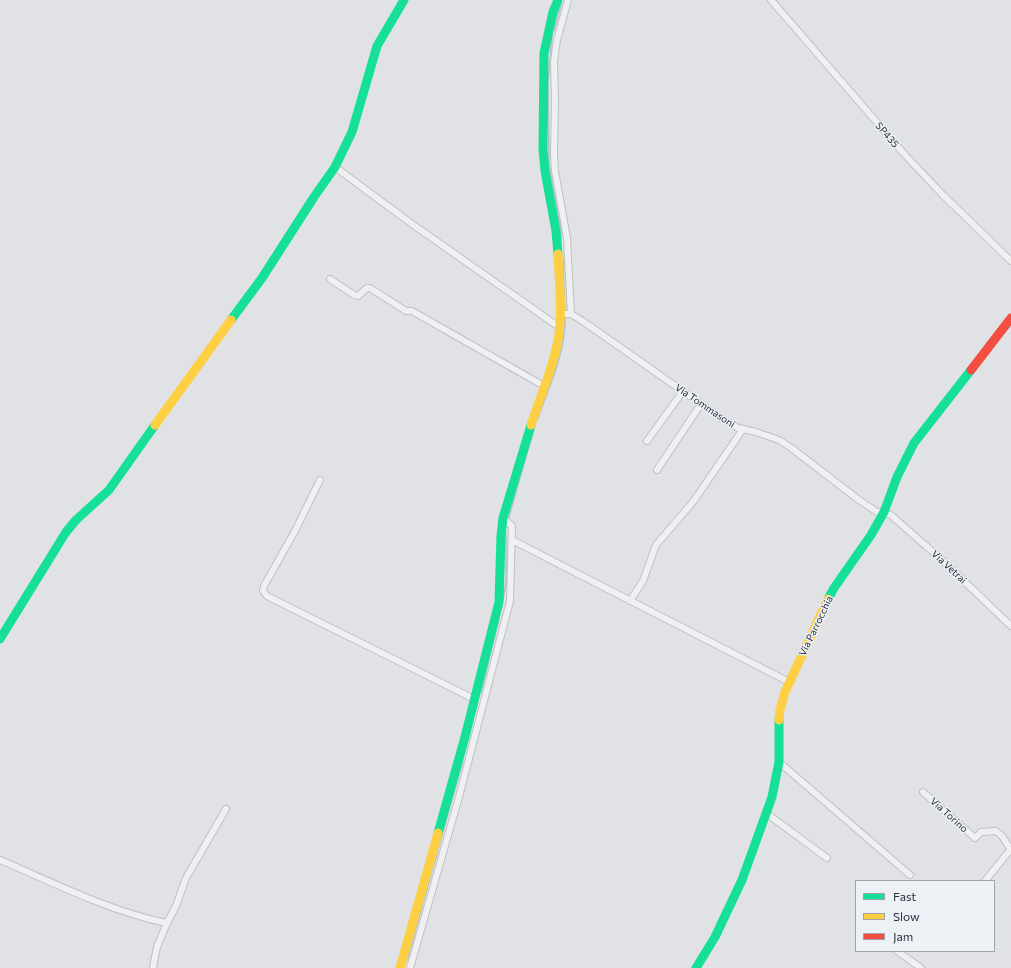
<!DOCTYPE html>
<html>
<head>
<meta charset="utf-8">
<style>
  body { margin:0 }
  #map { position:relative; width:1011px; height:968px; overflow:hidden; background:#e0e2e5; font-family:Commissioner,sans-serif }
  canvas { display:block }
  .legend { position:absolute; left:855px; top:880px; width:140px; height:72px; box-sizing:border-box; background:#edf0f5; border:1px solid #9ea3ab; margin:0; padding:5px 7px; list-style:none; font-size:12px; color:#27303d }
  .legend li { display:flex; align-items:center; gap:8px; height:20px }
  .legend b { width:20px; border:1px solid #9ea3ab }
</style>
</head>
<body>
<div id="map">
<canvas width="1011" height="968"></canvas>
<ul class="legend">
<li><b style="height:5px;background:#16e098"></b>Fast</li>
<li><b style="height:5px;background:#ffcf43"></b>Slow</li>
<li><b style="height:5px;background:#f24e42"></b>Jam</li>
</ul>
</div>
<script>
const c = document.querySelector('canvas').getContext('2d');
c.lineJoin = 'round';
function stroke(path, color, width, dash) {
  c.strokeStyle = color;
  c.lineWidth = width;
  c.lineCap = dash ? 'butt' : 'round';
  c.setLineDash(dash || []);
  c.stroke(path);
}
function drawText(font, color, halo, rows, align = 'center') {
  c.font = font + ' Commissioner,sans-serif';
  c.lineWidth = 3;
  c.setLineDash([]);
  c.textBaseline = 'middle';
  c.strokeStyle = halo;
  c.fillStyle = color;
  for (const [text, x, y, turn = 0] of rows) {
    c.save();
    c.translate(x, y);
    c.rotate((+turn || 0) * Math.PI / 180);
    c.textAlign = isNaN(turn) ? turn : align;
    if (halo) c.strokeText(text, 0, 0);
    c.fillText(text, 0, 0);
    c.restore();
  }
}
stroke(new Path2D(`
  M554 30 561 5
  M552 36 548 82 549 165 561 229V240
  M563 258 565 312
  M537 420C549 387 566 352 565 316
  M508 520 534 429
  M503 599 506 582V533
  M481 692 499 619
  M407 960 463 760`), '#aebfcf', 1.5);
const street = new Path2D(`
  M568 0 557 40 554 61 555 101 554 154 555 171 567 238 571 314
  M771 0 906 156 943 195 1011 261
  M335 167 412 224 559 327
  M330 279 354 295 358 296 367 288H370L406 311H412L544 386
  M563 314H571L584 322 721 418 738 428 756 432 779 440 790 447 859 500 877 512H884L892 516 942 560 1011 626
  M647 441 683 391
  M657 470 701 404
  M320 480 295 531 264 586 263 591 267 596 474 699
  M512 540 789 682
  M630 601 643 581 656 545 693 502 743 429
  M779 762 910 875
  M923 792 975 838 981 832 996 831 1002 836 1011 850
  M766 813 827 858
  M0 860C52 882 111 912 167 923
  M985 881 1011 849
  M897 951 921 968
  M153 968 154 962 157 947 167 923 176 906 186 878 226 809
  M410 968 459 797 510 601 512 526 505 520`);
stroke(street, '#bec0c3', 8);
stroke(street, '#eff0f1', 6);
stroke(new Path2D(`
  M558 0 553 12 544 53 543 149 545 171 556 231 558 254
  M231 320 262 278 314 197 335 167 352 132 377 46 404 0
  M828 599 834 588 871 535 884 512 897 477 914 443 971 370
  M0 639 66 532 76 520 109 490 155 425
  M438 833 465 737 499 602 501 536 503 518 531 425
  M696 968 715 937 742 880 772 797 779 762V720`), '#16e098', 9);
stroke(new Path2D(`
  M155 425 231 320
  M531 425C540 397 553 369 558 340 563 312 559 282 558 254
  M779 720 780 710 785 692 828 599
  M400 968 438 833`), '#ffcf43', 9);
stroke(new Path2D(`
  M971 370 1011 318`), '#f24e42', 9);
drawText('10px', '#27303d', '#edf0f5', [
  ["SP435",887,135,49],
  ["Via Tommasoni",705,406,34],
  ["Via Vetrai",949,567,43],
  ["Via Parrocchia",816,626,-64],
  ["Via Torino",949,815,42]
]);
</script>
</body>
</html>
